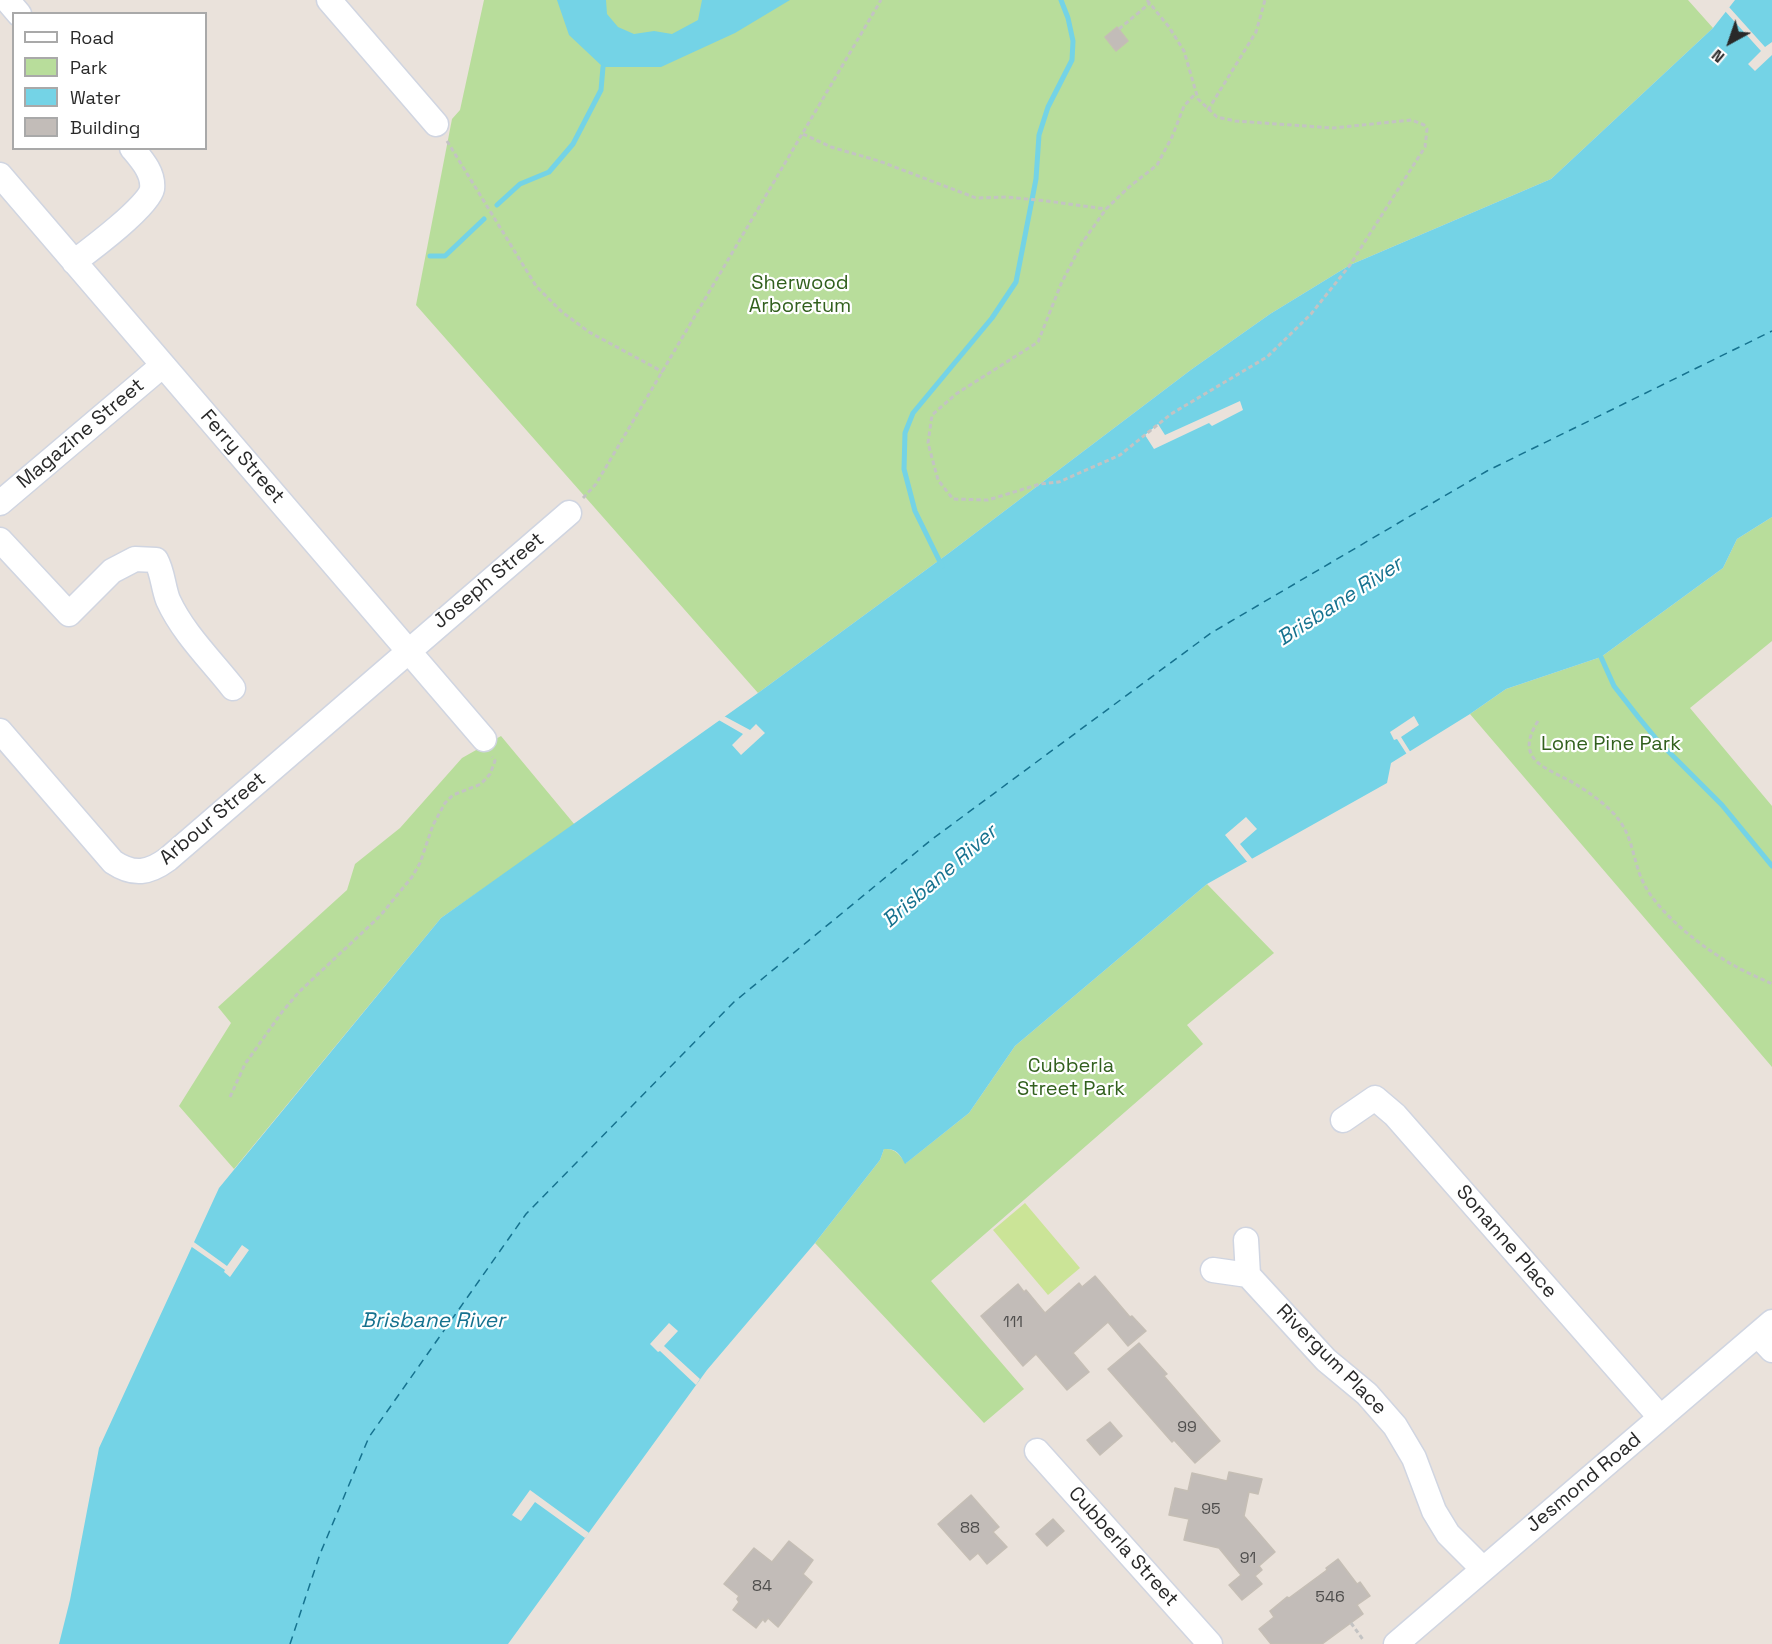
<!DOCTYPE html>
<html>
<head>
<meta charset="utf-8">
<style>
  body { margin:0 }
  #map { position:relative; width:1772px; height:1644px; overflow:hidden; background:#eae2db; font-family:"Space Grotesk",sans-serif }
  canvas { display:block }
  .legend { position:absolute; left:12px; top:12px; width:195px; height:138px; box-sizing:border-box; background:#fff; border:2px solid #a9a9a9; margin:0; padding:8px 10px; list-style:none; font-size:18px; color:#292929 }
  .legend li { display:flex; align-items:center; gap:12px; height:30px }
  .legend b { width:30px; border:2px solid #a9a9a9 }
  .north { position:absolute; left:1700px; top:12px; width:60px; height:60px; -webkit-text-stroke:4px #fff; paint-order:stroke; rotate:220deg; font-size:16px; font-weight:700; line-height:24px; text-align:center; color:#292929 }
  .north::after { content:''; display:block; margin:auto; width:21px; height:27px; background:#292929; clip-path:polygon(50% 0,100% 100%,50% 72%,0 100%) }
</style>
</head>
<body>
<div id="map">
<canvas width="1772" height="1644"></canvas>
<ul class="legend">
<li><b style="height:8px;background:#fff"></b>Road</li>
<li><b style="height:16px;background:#b8dd9b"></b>Park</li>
<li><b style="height:16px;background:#74d3e6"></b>Water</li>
<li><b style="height:16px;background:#c2bcb8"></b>Building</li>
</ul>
<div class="north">N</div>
</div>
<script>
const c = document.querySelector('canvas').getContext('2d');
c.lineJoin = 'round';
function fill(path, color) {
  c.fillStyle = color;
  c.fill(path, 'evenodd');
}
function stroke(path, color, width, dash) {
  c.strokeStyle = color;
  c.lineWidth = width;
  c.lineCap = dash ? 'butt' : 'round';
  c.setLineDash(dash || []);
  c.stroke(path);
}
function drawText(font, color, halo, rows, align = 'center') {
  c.font = font + ' "Space Grotesk",sans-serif';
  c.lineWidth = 4.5;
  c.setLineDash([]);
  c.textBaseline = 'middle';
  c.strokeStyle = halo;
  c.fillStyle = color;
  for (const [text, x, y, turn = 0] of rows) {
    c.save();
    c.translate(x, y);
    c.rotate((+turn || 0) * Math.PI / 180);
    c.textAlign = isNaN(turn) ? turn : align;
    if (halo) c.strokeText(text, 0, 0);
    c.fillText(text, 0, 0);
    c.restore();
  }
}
fill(new Path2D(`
  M484 0H1688L1713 28 1551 179 1350 265 1270 314 1192 369 949 553 758 693 416 305 452 119 460 110Z
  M1772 517V641L1690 708 1772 806V1067L1470 714 1506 689 1601 657 1723 568 1737 539Z
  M501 736 575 825 441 918 234 1169 179 1106 231 1023 218 1007 347 890 355 864 400 828 462 758Z
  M1207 884 1274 953 1187 1025 1203 1044 931 1281 1024 1389 984 1423 815 1243 880 1160 884 1149C896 1148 899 1155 906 1163L969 1113 1015 1046Z`), '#b8dd9b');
fill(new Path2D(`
  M1025 1203 1080 1268 1048 1295 993 1230Z`), '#cbe497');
fill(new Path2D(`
  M557 0H606L607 14 618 27 634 34 654 31 672 34 698 20 702 0H790L735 33 661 67H603L569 35Z
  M1735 0H1772V517L1737 539 1723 568 1601 657 1506 689 1470 714 1391 763 1387 783 1207 884 1015 1046 969 1113 905 1164C900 1154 896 1148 884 1149L880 1160 815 1243 707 1370 508 1644H59L70 1600 99 1448 219 1188 441 918 758 693 949 553 1192 369 1270 314 1350 265 1551 179 1713 28Z`), '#74d3e6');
fill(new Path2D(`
  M1729 7 1765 47 1772 42V55L1755 71 1748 64 1761 51 1725 11Z
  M1240 401 1243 410 1212 426 1209 423 1154 449 1145 435 1158 424 1165 435Z
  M722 715 750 730 756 724 765 733 741 755 732 745 743 734 717 719Z
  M1414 716 1419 725 1401 737 1411 753 1408 756 1397 739 1394 740 1390 732Z
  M1246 817 1257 829 1240 844 1254 861 1249 864 1225 835Z
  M191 1240 227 1266 242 1245 249 1250 230 1277 224 1272 225 1270 189 1245Z
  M669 1323 678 1331 664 1346 700 1379 696 1385 660 1351 658 1352 650 1344Z
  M530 1490 589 1533 585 1538 535 1502 521 1521 512 1515Z`), '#eae2db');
stroke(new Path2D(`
  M497 205 520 184 549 172 573 144 601 90 603 67
  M430 256H445L484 219
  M942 566 915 511 904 469 905 433 913 413 992 318 1016 282 1036 179 1039 135 1048 107 1072 60 1073 41 1068 18 1061 0
  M1601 657 1614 686 1639 718 1658 741 1722 805 1772 866`), '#74d3e6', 5);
stroke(new Path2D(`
  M290 1644 320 1554 369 1437 526 1214 734 1002 931 840 1211 633 1487 471 1772 331`), '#16728f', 1.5, [8, 6]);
const building = new Path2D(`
  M1117 27 1128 41 1116 51 1105 37Z
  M1095 1276 1130 1317 1132 1316 1146 1331 1128 1346 1108 1322 1073 1353 1089 1372 1067 1390 1036 1354 1023 1366 981 1316 1018 1284 1024 1292 1026 1290 1045 1313 1079 1283 1082 1287Z
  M1139 1343 1167 1374 1164 1376 1220 1441 1195 1463 1174 1440 1172 1442 1108 1369Z
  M1110 1422 1122 1436 1100 1455 1087 1440Z
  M1229 1472 1262 1479 1258 1494 1249 1492 1244 1516 1275 1552 1259 1566 1262 1570 1255 1576 1262 1584 1242 1600 1229 1585 1241 1575 1219 1548 1184 1540 1189 1519 1169 1515 1175 1488 1188 1491 1192 1473 1227 1481Z
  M971 1495 999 1527 993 1532 1007 1547 987 1564 978 1553 970 1560 938 1524Z
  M1053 1519 1064 1531 1047 1546 1036 1534Z
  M789 1541 813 1560 803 1574 812 1582 778 1627 768 1618 765 1622 763 1619 756 1628 733 1610 739 1602 737 1599 739 1596 724 1584 754 1548 772 1562Z
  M1338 1559 1357 1584 1360 1582 1370 1596 1357 1605 1363 1614 1322 1644H1271L1259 1629 1274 1617 1270 1611 1287 1597 1289 1598 1327 1570 1326 1568Z`);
fill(building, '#c2bcb8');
stroke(building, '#c5beb5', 1.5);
const minor = new Path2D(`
  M7 0 19 14
  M329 0 436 124
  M0 175 484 739
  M74 262C90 250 149 206 152 189 154 173 142 160 132 148
  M0 503 163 365
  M0 540 69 614 112 571 135 559 156 560C163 573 163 587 168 600 183 633 211 660 233 688
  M0 731 113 862C134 876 149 873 168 859L569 513
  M1343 1120 1375 1098 1395 1115 1660 1417
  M1246 1240 1248 1275
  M1213 1270 1248 1275 1326 1360 1367 1394 1395 1426 1414 1458 1434 1511 1448 1534 1483 1569
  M1758 1335 1772 1350
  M1037 1451 1210 1644
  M1396 1644 1772 1322`);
stroke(minor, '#d0d5e1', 27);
stroke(new Path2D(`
  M1147 0 1169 27 1184 51 1198 99 1217 117 1235 121 1333 128 1412 120 1424 125 1427 129 1425 147 1350 265 1311 314 1267 357 1171 414 1120 455 1059 482 1040 484 988 500 953 499 938 480 928 443 932 415 956 394 1038 342 1061 284 1082 243 1106 209 1129 187 1157 165 1172 137 1184 106 1195 94
  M1119 29 1150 3
  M1208 110 1256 32 1265 0
  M803 134 831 147 879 161 976 198 1007 197 1047 201 1106 209
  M447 141 536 286 562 312 589 332 663 372
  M583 498 596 484 881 0
  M1538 721C1512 762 1549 768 1577 785 1591 794 1609 806 1619 820 1634 840 1633 863 1644 884 1659 914 1705 950 1735 966 1747 973 1760 978 1772 984
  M230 1097 245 1064 282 1012 299 992 380 916 412 877 420 863 433 825 445 803 453 795 481 784 490 774 495 761 492 757
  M1351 1623 1364 1641`), '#c3c3c3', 3, [4.5, 3]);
stroke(minor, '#fff', 24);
drawText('16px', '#4f4e4d', null, [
  ["111",1013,1323],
  ["99",1187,1428],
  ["95",1211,1510],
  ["88",970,1529],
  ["91",1248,1559],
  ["84",762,1587],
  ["546",1330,1598]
]);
drawText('20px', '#32601e', '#fff', [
  ["Sherwood",800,284],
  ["Arboretum",800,307],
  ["Lone Pine Park",1611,745],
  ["Cubberla",1071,1067],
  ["Street Park",1071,1090]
]);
drawText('20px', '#292929', '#fff', [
  ["Magazine Street",81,434,-40],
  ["Ferry Street",242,457,49],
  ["Joseph Street",489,581,-40],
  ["Arbour Street",213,819,-40],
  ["Sonanne Place",1506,1242,49],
  ["Rivergum Place",1331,1360,45],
  ["Jesmond Road",1584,1483,-40],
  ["Cubberla Street",1123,1547,48]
]);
drawText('italic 21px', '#16728f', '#fff', [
  ["Brisbane River",1340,602,-33],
  ["Brisbane River",940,877,-41],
  ["Brisbane River",433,1321]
]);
</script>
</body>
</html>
